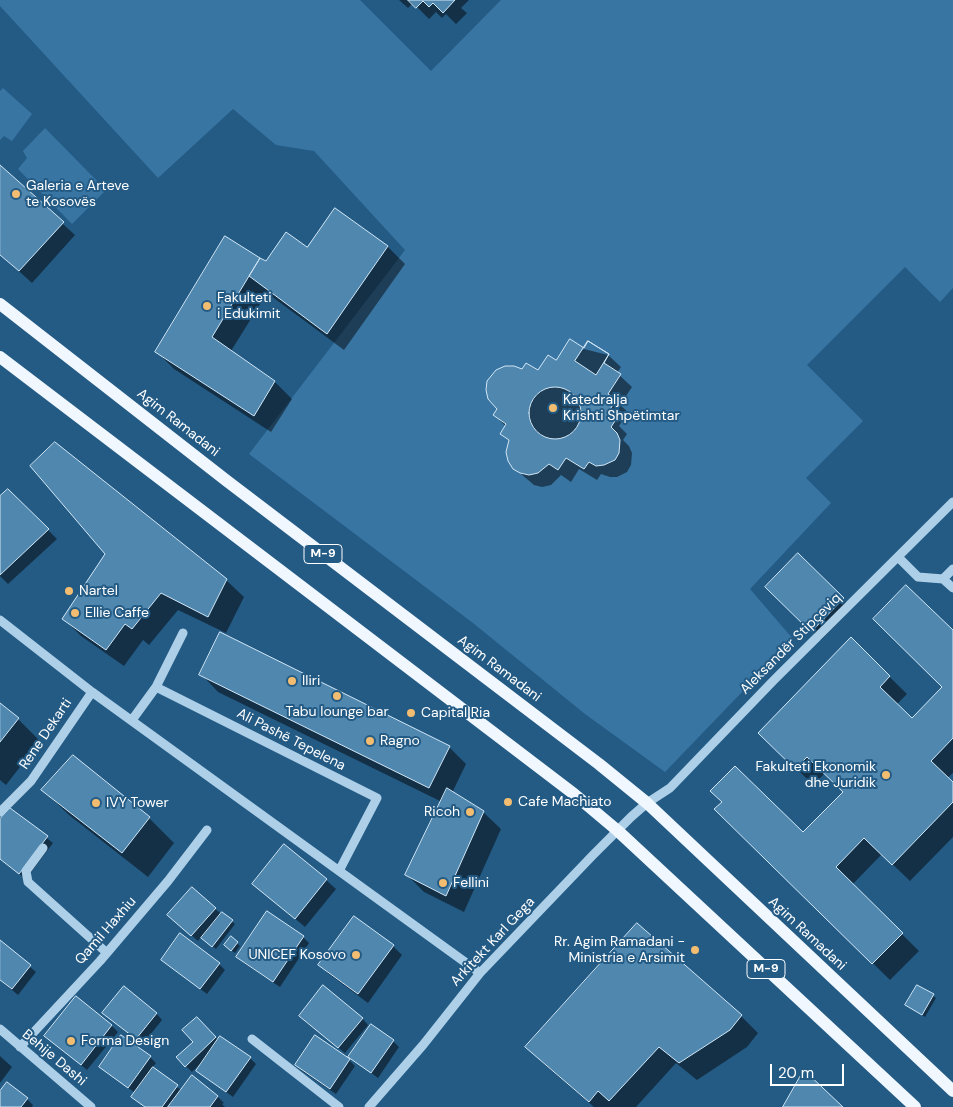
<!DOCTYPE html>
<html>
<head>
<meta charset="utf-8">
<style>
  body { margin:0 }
  #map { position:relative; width:953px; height:1107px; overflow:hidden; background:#245b85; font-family:"DM Sans",sans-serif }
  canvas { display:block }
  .scale { position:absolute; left:770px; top:1064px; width:74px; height:22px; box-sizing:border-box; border:2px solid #fff; border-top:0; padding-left:6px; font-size:15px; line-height:18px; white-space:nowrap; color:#fff; -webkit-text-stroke:4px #245b85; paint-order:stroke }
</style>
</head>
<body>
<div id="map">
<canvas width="953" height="1107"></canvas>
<div class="scale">20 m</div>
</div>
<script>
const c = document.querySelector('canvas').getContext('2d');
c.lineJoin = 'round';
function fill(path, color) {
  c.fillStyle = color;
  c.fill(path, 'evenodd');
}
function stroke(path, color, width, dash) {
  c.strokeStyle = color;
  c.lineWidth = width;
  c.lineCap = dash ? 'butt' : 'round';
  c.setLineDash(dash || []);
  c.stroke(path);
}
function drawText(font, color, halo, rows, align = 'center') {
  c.font = font + ' "DM Sans",sans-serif';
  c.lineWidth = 4;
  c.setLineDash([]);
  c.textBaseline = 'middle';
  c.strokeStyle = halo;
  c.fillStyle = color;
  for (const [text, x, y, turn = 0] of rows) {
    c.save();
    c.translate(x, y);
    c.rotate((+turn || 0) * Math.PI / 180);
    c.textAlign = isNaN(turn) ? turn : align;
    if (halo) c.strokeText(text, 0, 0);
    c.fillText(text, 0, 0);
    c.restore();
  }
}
fill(new Path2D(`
  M0 0H360L431 71 501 0H953V288L940 302 905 267 807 365 863 421 806 478 831 503 750 589 793 639 665 772 585 714 473 623 249 454 405 250 314 151 276 145 233 109 158 178 0 6Z
  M3 88 32 114 12 141 4 136 0 140V91Z
  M45 128 106 190 72 224 18 169 27 158 23 151Z`), '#3875a2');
fill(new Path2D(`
  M399 0H469L461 8 467 13 456 24 446 14 442 18 436 12 429 19 413 3 408 8Z
  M0 167 75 235 32 283 0 254Z
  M335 210 388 247 405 264 344 350 267 293 231 351 275 382 292 399 271 432 174 369 157 352 226 238 267 263 307 249Z
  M584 349 608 355 621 367 617 373 632 387 620 405 628 412 619 426 627 434 623 440 629 446 632 453 631 465 627 472 617 477H610L601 474 597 480 579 469 571 482 561 475 551 485 542 487 534 485 514 468 510 442 502 433 506 427 495 415 538 372Z
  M8 490 57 539 8 584 0 576V498Z
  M106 554 226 580 244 597 226 633 178 610 149 645 143 640 124 666 81 636 64 619Z
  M798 555 852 608 821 640 767 587Z
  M953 632V773L947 778 953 784V837L910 881 882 854 852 885 919 951 890 980 716 809 723 802 803 834 844 792 825 773 813 785 760 732 851 639 907 694 896 705 912 720 944 687Z
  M201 674 449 747 466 764 452 793 483 812 501 829 464 912 424 892 407 875 442 802 218 692Z
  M0 705 18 719 40 741 6 785 0 780Z
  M43 790 149 818 174 843 148 877 69 815Z
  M10 809 53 843 26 879 0 859V821Z
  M326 880 336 889 305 927 254 884Z
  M215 909 235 924 216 949 201 937 198 941 175 921Z
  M303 937 309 943 280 987 244 963 238 957Z
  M231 938 240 946 235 953 228 948Z
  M0 942 36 972 18 995 0 980Z
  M393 946 402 955 368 1003 329 974 320 965Z
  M162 960 219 964 225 970 207 994Z
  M918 986 936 998 925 1017 907 1005Z
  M156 1013 162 1020 142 1045 110 1019Z
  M741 1016 758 1033 747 1047 697 1080 676 1063 636 1107H594L544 1064 527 1047Z
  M197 1018 218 1040 250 1058 256 1064 233 1097 197 1070 200 1064 192 1072 178 1058 195 1042Z
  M362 1018 368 1025 345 1053 306 1022Z
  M111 1025 118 1032 87 1070 46 1036Z
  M393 1041 399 1047 378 1078 350 1057Z
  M0 1056 12 1067 0 1083Z
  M150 1057 156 1063 152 1068 182 1091 218 1097 224 1103 222 1104 225 1107H145L133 1097 135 1093 101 1067Z
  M349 1060 355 1066 336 1094 302 1071 296 1065Z
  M0 1093 27 1099 33 1105 32 1107H0Z`), '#0007');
const building = new Path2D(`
  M408 0H455L443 13 433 3 429 7 423 1 416 8Z
  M0 165 64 222 19 271 0 255Z
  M335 208 388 246 327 334 249 276 260 258 266 261 286 232 307 247Z
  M225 236 260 258 212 337 275 381 254 416 155 352Z
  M570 339 584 348 588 341 609 354 604 363 621 374 608 394 616 399 607 415 615 421 611 427 617 433 620 440 619 453 615 460 604 465 596 466 589 462 584 469 566 458 558 470 549 464 538 473 529 475 520 473 513 469 508 461 506 452 509 440 500 434 506 424 493 415 497 409 488 399 486 390 487 381 496 370 505 366H514L522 369 526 363 538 370 548 355 556 360Z
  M588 341 609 354 596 375 575 361Z
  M529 413a26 26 0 1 1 52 0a26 26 0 1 1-52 0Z
  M55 442 227 579 208 617 161 593 132 629 125 624 106 650 62 619 105 554 30 466Z
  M8 489 49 529 0 575V496Z
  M798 553 844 598 811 632 765 587Z
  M906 585 953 630V738L931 761 953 782V802L892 865 864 838 836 867 903 933 872 964 714 809 722 802 710 791 735 766 803 832 843 792 807 757 795 769 758 733 851 637 890 676 880 687 912 718 942 687 873 619Z
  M220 632 450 746 429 788 199 675Z
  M0 703 19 718 0 742Z
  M73 755 150 817 122 853 41 790Z
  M447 788 484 811 446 896 405 875Z
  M10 808 48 836 19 874 0 859V819Z
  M284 844 327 879 295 919 252 884Z
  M192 887 216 908 191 936 167 915Z
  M267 911 304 936 273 982 236 957Z
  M222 912 233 920 212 947 201 938Z
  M354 916 394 945 358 994 318 965Z
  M637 923 742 1015 730 1030 679 1063 659 1047 609 1101 598 1091 589 1102 525 1047Z
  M180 933 220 963 200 989 161 960Z
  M231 936 238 942 231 951 224 945Z
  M0 940 31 965 12 989 0 980Z
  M323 985 363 1018 338 1048 299 1016Z
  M917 985 934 994 922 1015 905 1005Z
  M124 986 157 1013 136 1039 102 1013Z
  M76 996 112 1025 81 1065 44 1036Z
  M197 1017 216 1037 185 1067 176 1057 193 1042 182 1030Z
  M371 1024 394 1040 371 1073 348 1057Z
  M121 1035 151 1056 128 1088 99 1067Z
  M315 1035 350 1059 330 1089 295 1065Z
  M220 1036 251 1057 226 1092 196 1071Z
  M153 1067 178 1085 162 1107H145L131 1097Z
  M804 1070 843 1107H783Z
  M192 1075 218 1096 210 1107H168Z
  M7 1082 28 1098 21 1107H0V1091Z`);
fill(building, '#5087af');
stroke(building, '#d1e7f6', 1);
stroke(new Path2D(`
  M898 557 918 577 943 579 953 588
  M943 579 953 569
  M0 620 92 692 480 973
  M156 687 183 633
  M132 720 156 687 377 798 339 871
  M0 812 31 781 92 692
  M43 848 26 871 28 882 107 953
  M0 1029 91 1107
  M252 1039 339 1107
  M20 1047 100 961 168 881 207 830
  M369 1107 423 1045 480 973 593 855 631 817 647 803 670 788 774 680 953 502`), '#add0e8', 9);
stroke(new Path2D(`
  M0 304 227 481 599 764 647 803 953 1091
  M0 357 574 794 618 831 915 1107`), '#f0f7fe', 12);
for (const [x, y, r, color] of [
  [16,194,5,"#f3bd71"],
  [207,306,5,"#f3bd71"],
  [553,408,5,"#f3bd71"],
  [69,591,5,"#f3bd71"],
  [75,613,5,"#f3bd71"],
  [292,681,5,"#f3bd71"],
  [337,696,5,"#f3bd71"],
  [411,713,5,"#f3bd71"],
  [370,741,5,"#f3bd71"],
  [886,775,5,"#f3bd71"],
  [508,802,5,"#f3bd71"],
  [96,803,5,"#f3bd71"],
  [470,812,5,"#f3bd71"],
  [443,883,5,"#f3bd71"],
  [695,950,5,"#f3bd71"],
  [356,955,5,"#f3bd71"],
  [71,1041,5,"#f3bd71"]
]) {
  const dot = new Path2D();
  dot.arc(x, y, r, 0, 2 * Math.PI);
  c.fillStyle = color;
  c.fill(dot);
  stroke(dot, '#245b85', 2);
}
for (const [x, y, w] of [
  [323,554,38],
  [766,969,38]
]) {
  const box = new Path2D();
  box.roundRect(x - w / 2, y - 9.5, w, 19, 4);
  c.fillStyle = '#245b85';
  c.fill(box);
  stroke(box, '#fff', 1);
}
drawText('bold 12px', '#fff', null, [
  ["M-9",323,554],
  ["M-9",766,969]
]);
drawText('14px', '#fff', '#245b85', [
  ["Galeria e Arteve",26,186],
  ["te Kosovës",26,202],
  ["Fakulteti",217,298],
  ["i Edukimit",217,314],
  ["Katedralja",563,400],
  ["Krishti Shpëtimtar",563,416],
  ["Nartel",79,591],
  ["Ellie Caffe",85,613],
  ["Iliri",302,681],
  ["Tabu lounge bar",337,712,"center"],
  ["Capital Ria",421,713],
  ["Ragno",380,741],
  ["Fakulteti Ekonomik",876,767,"right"],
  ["dhe Juridik",876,783,"right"],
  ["Cafe Machiato",518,802],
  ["IVY Tower",106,803],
  ["Ricoh",460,812,"right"],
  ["Fellini",453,883],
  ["Rr. Agim Ramadani -",685,942,"right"],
  ["Ministria e Arsimit",685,958,"right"],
  ["UNICEF Kosovo",346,955,"right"],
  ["Forma Design",81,1041]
], 'left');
drawText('14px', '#fff', '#245b85', [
  ["Agim Ramadani",178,423,38],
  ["Aleksandër Stipçeviq",791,644,-45],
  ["Agim Ramadani",499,669,37],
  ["Rene Dekarti",46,734,-56],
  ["Ali Pashë Tepelena",291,740,27],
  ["Qamil Haxhiu",106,931,-49],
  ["Agim Ramadani",807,934,43],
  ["Arkitekt Karl Gega",493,942,-47],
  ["Behije Dashi",54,1058,40]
]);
</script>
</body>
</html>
